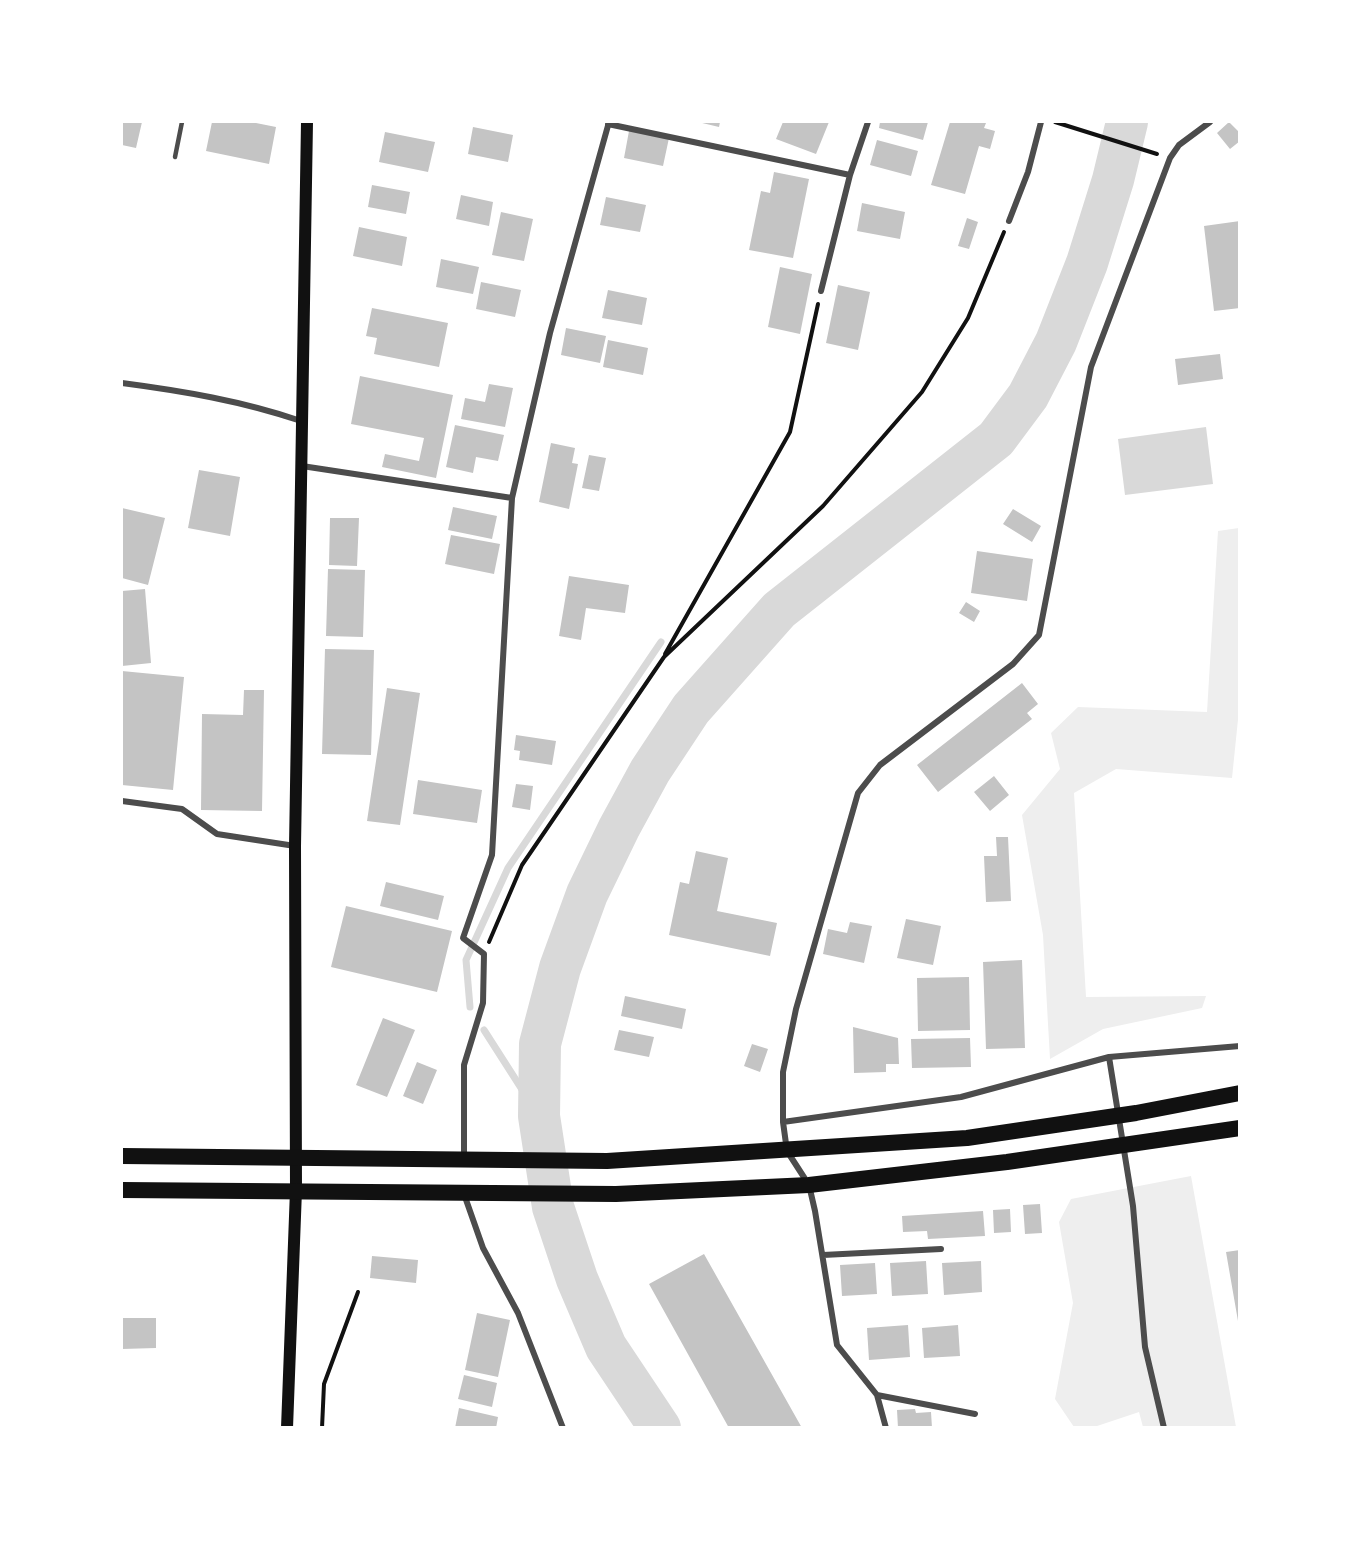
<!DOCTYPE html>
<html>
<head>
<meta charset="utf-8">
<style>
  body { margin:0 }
  #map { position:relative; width:1361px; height:1549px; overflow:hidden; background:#fff; font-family:Cabin,sans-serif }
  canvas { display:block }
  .frame { position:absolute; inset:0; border:123px solid #fff; pointer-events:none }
</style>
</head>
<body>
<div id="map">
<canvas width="1361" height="1549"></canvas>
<div class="frame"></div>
</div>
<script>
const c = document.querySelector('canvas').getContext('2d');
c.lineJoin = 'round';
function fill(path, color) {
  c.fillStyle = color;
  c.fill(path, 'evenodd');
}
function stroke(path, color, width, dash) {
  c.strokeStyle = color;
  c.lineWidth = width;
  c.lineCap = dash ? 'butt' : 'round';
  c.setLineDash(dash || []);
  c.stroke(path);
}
fill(new Path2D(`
  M1239 528 1240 700 1232 778 1116 769 1074 793 1086 997 1206 996 1202 1008 1103 1029 1050 1059 1043 935 1022 815 1060 769 1051 733 1078 707 1207 712 1218 531Z
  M1191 1176 1236 1427H1143L1139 1412 1094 1427H1074L1055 1399 1073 1303 1059 1222 1071 1199Z`), '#eee');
fill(new Path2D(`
  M1206 427 1213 484 1125 495 1118 439Z`), '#d9d9d9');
stroke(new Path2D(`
  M470 1007 466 960 508 868 661 642
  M484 1030 539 1116`), '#d9d9d9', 7);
stroke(new Path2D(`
  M660 1428 606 1347 577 1279 553 1207 539 1116 540 1044 560 968 587 894 619 828 650 771 691 709 779 610 996 439 1028 396 1056 342 1087 263 1113 180 1127 122`), '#d9d9d9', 42);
fill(new Path2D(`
  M122 122H142L136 148 122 145Z
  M212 122H251L276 127 269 164 206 151Z
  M698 122H720L719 127Z
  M783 122H829L816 154 776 139Z
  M880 122H928L923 140 879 128Z
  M950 122H981L986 123 984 128 995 131 990 149 979 146 965 194 931 185Z
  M1229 122 1240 133V141L1230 149 1217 133Z
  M473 127 513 135 508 162 468 154Z
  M629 131 669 138 663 166 624 158Z
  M385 132 435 142 428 172 379 162Z
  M877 140 918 151 911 176 870 165Z
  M774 172 809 179 793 258 749 250 761 191 770 193Z
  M372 185 410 192 406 214 368 207Z
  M461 195 493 202 489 226 456 219Z
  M606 197 646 205 640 232 600 225Z
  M862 203 905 212 900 239 857 231Z
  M501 212 533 219 524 261 492 255Z
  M967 218 978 222 969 249 958 246Z
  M1240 221V308L1214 311 1204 226Z
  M359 227 407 237 402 266 353 256Z
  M441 259 479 267 473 294 436 287Z
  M780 267 812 274 800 334 768 327Z
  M481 282 521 290 515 317 476 309Z
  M838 285 870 292 858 350 826 343Z
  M608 290 647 298 642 325 602 318Z
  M372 308 448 323 439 367 374 354 377 338 366 336Z
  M566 328 606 336 600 363 561 355Z
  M608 340 648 348 643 375 603 367Z
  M1220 354 1223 379 1178 385 1175 359Z
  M360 376 453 395 436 478 382 467 385 454 419 461 424 438 351 424Z
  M489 384 513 388 505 427 461 419 465 398 485 402Z
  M455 425 504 435 498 461 476 457 473 473 446 467Z
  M551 443 575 448 572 463 578 464 569 509 539 502Z
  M589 455 606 458 599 491 582 488Z
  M199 470 240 477 230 536 188 528Z
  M453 507 497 516 492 539 448 530Z
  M122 508 165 518 148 585 122 578Z
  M1013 509 1041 526 1032 542 1003 524Z
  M330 518H359L357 566 329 565Z
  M451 535 500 544 494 574 445 564Z
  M977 551 1033 559 1027 601 971 593Z
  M328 569 365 570 363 637 326 636Z
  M569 576 629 585 625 613 586 608 581 640 559 636Z
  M145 589 151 663 122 666V591Z
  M966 602 980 611 974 622 959 613Z
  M325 649 374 650 371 755 322 754Z
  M122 671 184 677 173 790 122 785Z
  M1022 683 1038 704 1027 713 1032 719 938 792 917 765Z
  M387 688 420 693 400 825 367 821Z
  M244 690H264L262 811 201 810 202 714 243 715Z
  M516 735 556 741 552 765 519 760 520 751 514 750Z
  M994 776 1009 795 990 811 974 792Z
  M418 780 482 790 477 823 413 814Z
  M516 784 533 786 530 810 512 807Z
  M996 837H1008L1011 901 986 902 984 856H997Z
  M696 851 728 858 717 911 777 923 770 956 669 935 680 882 689 884Z
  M386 882 444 896 438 920 380 906Z
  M346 906 452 931 437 992 331 967Z
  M906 919 941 926 933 965 897 958Z
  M850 922 872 926 864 963 823 954 828 929 847 933Z
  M1022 960 1025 1048 986 1049 983 962Z
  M969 977 970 1030 918 1031 917 978Z
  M625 996 686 1009 682 1029 621 1016Z
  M383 1018 415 1030 387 1097 356 1085Z
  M853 1027 898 1038 899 1064H886V1072L854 1073Z
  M619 1030 654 1037 649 1057 614 1050Z
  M970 1038 971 1067 912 1068 911 1039Z
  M752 1044 768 1049 760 1072 744 1066Z
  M417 1062 437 1070 423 1104 403 1096Z
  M1040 1204 1042 1233 1025 1234 1023 1205Z
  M1010 1209 1011 1232 994 1233 993 1210Z
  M983 1211 985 1236 928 1239 927 1231 903 1232 902 1216Z
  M1240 1250V1321H1238L1226 1252Z
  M704 1254 802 1428H729L649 1284Z
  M372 1256 418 1260 416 1283 370 1278Z
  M926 1261 928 1294 892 1296 890 1263Z
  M981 1261 982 1292 944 1295 942 1263Z
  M875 1263 877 1294 842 1296 840 1265Z
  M477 1313 510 1320 498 1377 465 1370Z
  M122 1318H156V1348L122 1349Z
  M908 1325 910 1357 869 1360 867 1328Z
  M958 1325 960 1356 924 1358 922 1328Z
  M464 1375 497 1383 492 1407 458 1399Z
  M459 1408 498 1417 496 1428H455Z
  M915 1409 916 1413 931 1412 932 1428H898L897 1410Z`), '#c4c4c4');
stroke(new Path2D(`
  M1055 122 1157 154
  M665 654 790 432 818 304
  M489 942 522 865 664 657 823 506 922 392 968 318 1004 232
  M322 1428 324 1384 358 1292`), '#111', 4);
stroke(new Path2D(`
  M175 157 182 122`), '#4c4c4c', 4.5);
stroke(new Path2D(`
  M608 124 850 175
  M1009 221 1028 172 1041 122
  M821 291 850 175 868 122
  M122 383C183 391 242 401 301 421
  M302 466 512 498
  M122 801 182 809 217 834 295 846
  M1109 1057 1133 1206 1145 1347 1164 1428
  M783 1122 961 1097 1109 1057 1240 1046
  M464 1158V1065L483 1003 484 954 463 938 492 855 512 498 550 333 609 122
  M464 1194 483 1248 518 1313 563 1428
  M823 1255 941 1249
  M877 1395 837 1345 815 1211 809 1185 787 1151 783 1122V1072L796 1009 858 793 880 765 1013 664 1039 635 1091 367 1170 158 1179 145 1210 122
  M886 1428 877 1395 975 1414`), '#4c4c4c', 6);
stroke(new Path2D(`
  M287 1428 296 1190 295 846 307 122`), '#111', 12);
stroke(new Path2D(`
  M122 1156 607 1161 967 1138 1136 1113 1240 1093
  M122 1190 616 1194 809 1185 1007 1162 1240 1128`), '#111', 16);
</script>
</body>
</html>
